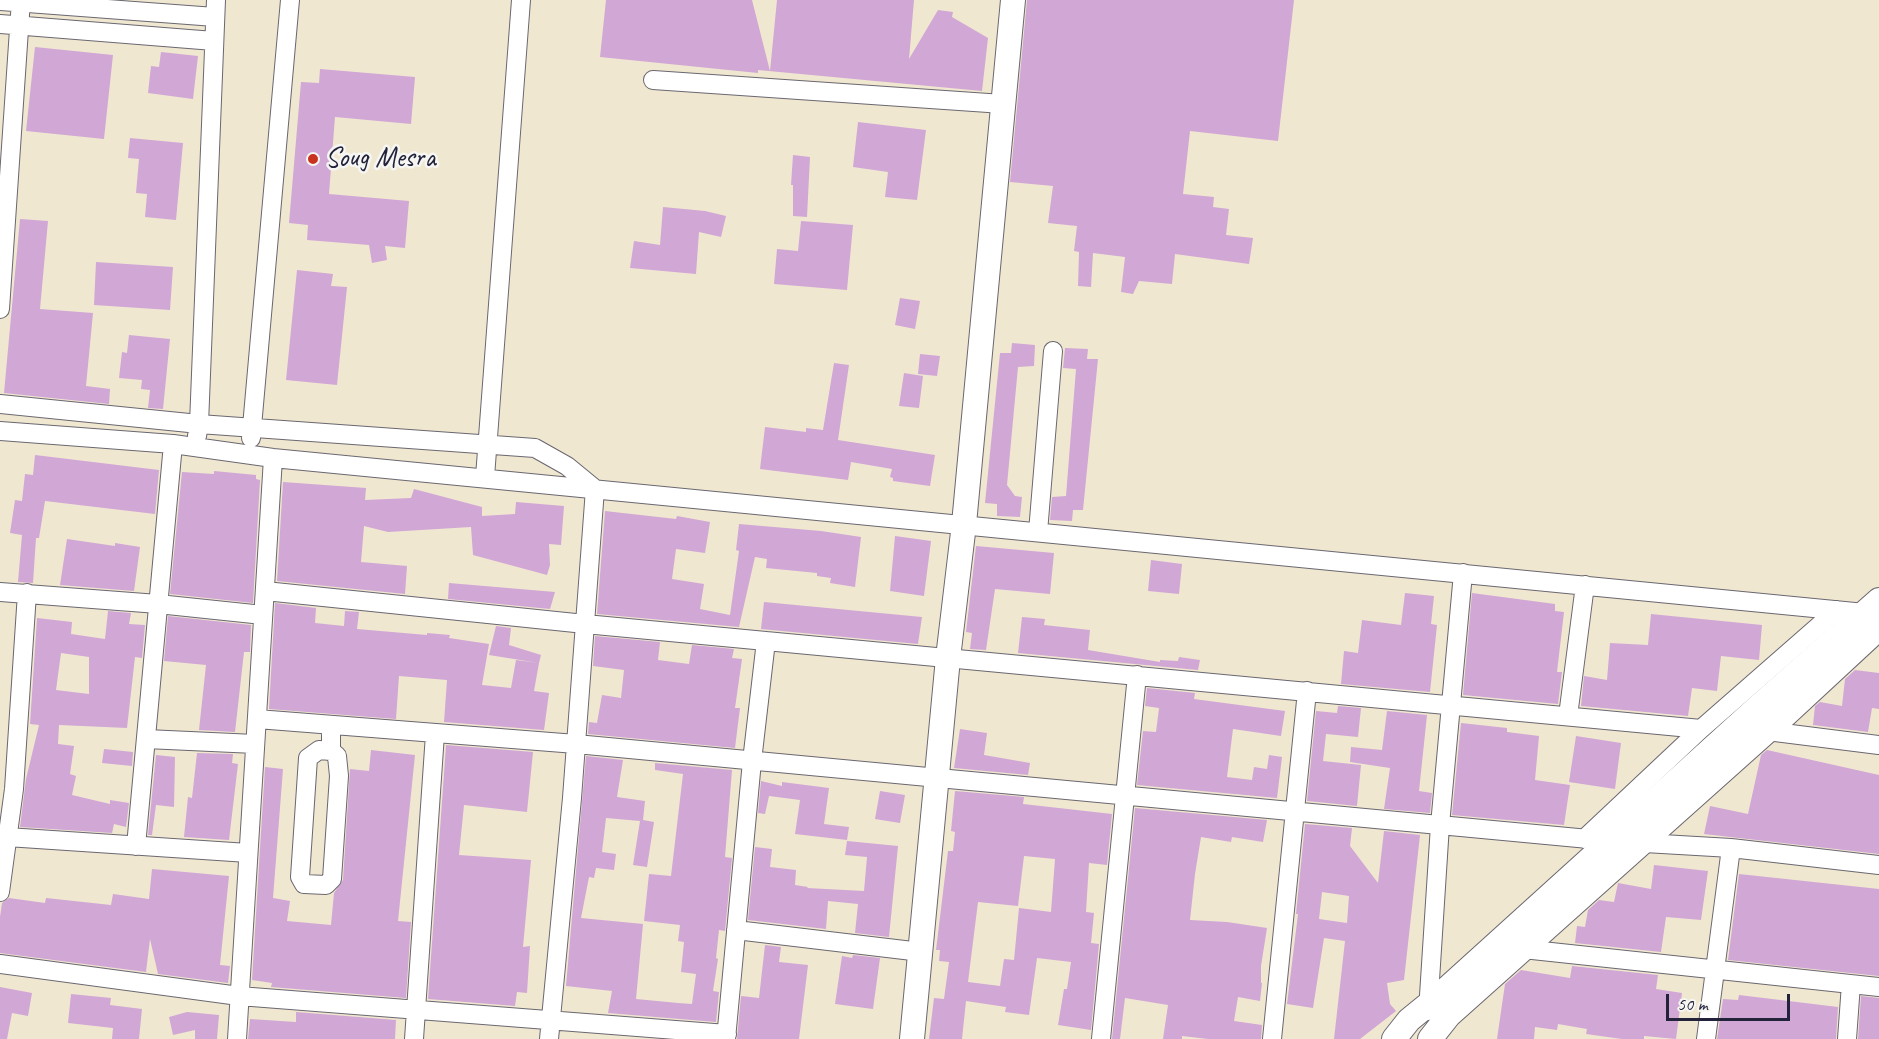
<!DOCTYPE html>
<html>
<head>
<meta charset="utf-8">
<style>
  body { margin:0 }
  #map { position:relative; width:1879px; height:1039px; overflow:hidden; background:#f0e7d1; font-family:Caveat,sans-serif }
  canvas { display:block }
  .scale { position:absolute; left:1666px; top:994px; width:124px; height:27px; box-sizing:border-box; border:3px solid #22223b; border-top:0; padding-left:8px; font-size:18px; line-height:21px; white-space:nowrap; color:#22223b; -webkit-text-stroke:4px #f6f6f2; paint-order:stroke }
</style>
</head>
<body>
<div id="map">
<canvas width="1879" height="1039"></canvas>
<div class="scale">50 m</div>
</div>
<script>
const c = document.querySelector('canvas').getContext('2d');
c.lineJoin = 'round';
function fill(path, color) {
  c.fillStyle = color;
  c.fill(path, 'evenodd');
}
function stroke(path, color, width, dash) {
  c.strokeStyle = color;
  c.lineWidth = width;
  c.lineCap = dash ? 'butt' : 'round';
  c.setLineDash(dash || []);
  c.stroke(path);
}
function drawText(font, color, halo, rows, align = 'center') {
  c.font = font + ' Caveat,sans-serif';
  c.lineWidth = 5;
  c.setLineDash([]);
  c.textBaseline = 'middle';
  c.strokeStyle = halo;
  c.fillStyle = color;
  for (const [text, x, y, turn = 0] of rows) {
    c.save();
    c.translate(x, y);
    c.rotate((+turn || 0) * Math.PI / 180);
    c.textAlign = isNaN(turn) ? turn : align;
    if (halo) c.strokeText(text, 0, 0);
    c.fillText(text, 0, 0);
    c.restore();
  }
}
fill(new Path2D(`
  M606 0H752L770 71 777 0H914L909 59 938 10 953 12 952 17 988 38 982 91 758 70V73L600 57Z
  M1027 0H1294L1278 141 1190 131 1183 194 1214 197 1213 207 1229 209 1226 235 1253 238 1249 264 1175 254 1172 284 1139 281 1133 294 1121 292 1125 257 1093 253 1091 287 1078 286 1079 252 1074 251 1077 226 1048 223 1053 186 1010 182Z
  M35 47 113 55 104 139 26 131Z
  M161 52 198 56 193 99 148 93 151 66 159 67Z
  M320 69 415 77 411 124 335 117 329 194 409 201 405 248 385 246 387 260 372 263 369 245 307 240 308 225 289 223 301 82 319 83Z
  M858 122 926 130 917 200 885 197 888 172 853 167Z
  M130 138 183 143 176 220 145 217 147 194 136 193 139 159 128 158Z
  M793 155 810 157 807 217 793 216V185H791Z
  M663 207 705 211 726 216 721 237 699 232 696 274 630 268 634 241 660 245Z
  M20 219 48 221 40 309 93 313 86 386 110 389 109 404 4 393Z
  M801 221 853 225 847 290 774 284 777 249 798 251Z
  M96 262 173 267 170 310 94 305Z
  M297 270 333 274 331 286 347 287 337 385 286 380Z
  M900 298 920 301 915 329 895 325Z
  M129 335 170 339 163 409 148 408 150 390 141 389 142 380 119 378 122 352 127 353Z
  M1012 343 1035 345 1034 366 1018 367 1007 485 1015 496 1022 497 1020 517 997 516V504L985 503 1000 353H1011Z
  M1065 348 1088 349 1087 359H1098L1083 510H1073L1072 521 1050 520 1052 497 1066 496 1076 369 1063 368Z
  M920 354 940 356 937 376 918 374Z
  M834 363 849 365 838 440 935 455 930 486 893 481V478L890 477 892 469 851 462 848 480 760 469 765 427 806 432V428L823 430Z
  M904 373 923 376 919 408 899 406Z
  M35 455 159 470 155 514 45 501 39 538H36L33 583 18 582 22 535 10 533 15 500 22 501 25 474 33 475Z
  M214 471 256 475V479L260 480 253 603 170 594 182 472 214 474Z
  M283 482 366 488 365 500 411 498 414 489 482 507V516L515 514 516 502 564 506 561 545 549 544 550 565 547 575 473 555 471 527 388 532 364 526 361 562 407 566 405 594 277 581Z
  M605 511 676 519 677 516 710 522 705 553 676 549 672 579 704 584 700 609 730 615 739 551 736 550 739 524 821 531 861 537 855 587 830 583 831 578 817 576V573L766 568 767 559 755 557 739 627 597 614Z
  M895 536 931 541 924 596 890 591Z
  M67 539 115 546V543L140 547 134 591 60 585Z
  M976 546 1054 553 1050 594 995 589 986 650 970 649 972 633 966 632Z
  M1151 560 1182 564 1179 594 1148 591Z
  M449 583 555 592 550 609 448 599Z
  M1405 593 1434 596 1431 624 1437 625 1430 692 1341 684 1344 651 1358 653 1362 620 1401 625Z
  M1472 593 1555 604V611L1564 612 1557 672H1562L1558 704 1463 695Z
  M764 602 922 617 918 644 761 629Z
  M275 603 316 608 315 623 344 626 345 611 359 612 357 629 427 635V633L450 635 449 638 489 644 482 685 511 688 516 660 539 663 534 691 549 693 544 730 444 722 447 680 399 676 396 719 269 709Z
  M108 611 131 613 129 624 145 625 142 658 135 657 127 728 59 725 58 744 74 746 70 774 76 776 72 795 110 804V800L129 803 126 827 114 824 112 833 20 827 26 779 39 725 30 724 37 618 72 622 71 634 105 639ZM61 653 89 657V694L56 690Z
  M1651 614 1762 625 1759 660 1721 656 1717 691 1692 688 1688 716 1581 706 1584 676 1607 680 1610 643 1648 645Z
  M168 616 251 625 250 652H244L235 732 199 730 206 665 164 661Z
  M1022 617 1045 619 1044 625 1090 630 1088 650 1160 662V660L1178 661 1179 657 1200 660 1198 670 1018 653Z
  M496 626 511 628 509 645 541 655 539 663 489 655Z
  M595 636 660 642 658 660 689 664 692 645 734 649 732 658 742 659 735 708H740L735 748 588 734 589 722 597 723 602 695 621 698 624 670 593 666Z
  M1855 670 1879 673V709L1872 708 1868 732 1813 725 1815 706 1820 702 1842 706 1845 679Z
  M1147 688 1195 693 1194 699 1285 711 1281 736 1233 729 1227 777 1252 780 1254 767 1267 769 1269 755 1282 757 1277 798 1137 785 1143 731 1156 732 1159 708 1145 706Z
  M1338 706 1361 708 1358 737 1326 734 1323 761 1361 765 1357 806 1307 801 1316 711 1337 713Z
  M1387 711 1427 715 1419 791 1432 793 1430 813 1384 809 1390 768 1350 762 1351 747 1382 750Z
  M1461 723 1507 728V732L1539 736 1535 780 1570 785 1564 825 1452 815Z
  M960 729 987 733 984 755 1030 763 1028 775 954 768Z
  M1576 736 1621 743 1615 789 1569 782Z
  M446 745 533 752 527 812 464 805 459 855 531 860 523 947 530 946 527 993 517 992 515 1006 428 999Z
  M104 749 133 752 132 766 102 763Z
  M371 750 415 755 398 921 411 922 406 998 271 987 272 983 252 980 265 767 283 769 273 898 290 901 287 921 331 925 334 893 343 880 350 769 369 771Z
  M1767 750 1879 775V854L1704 834 1710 806 1748 814 1761 755Z
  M197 753 233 754 232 763 238 764 229 840 184 837 188 797 192 798Z
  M156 755 175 757 174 807 156 805 152 835H148Z
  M586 756 623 760 617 797 645 801 643 820 654 822 647 867 633 865 640 821 606 818 602 852 616 854 614 870 596 868 594 878 589 877 581 918 643 924 636 999 678 1003 692 1004 696 974 681 972 684 942 678 941 680 925 644 921 649 874 671 876 683 774 655 770V763L732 770 725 857 732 858 725 931 719 930 716 958 718 959 713 991 719 992 716 1022 608 1013 612 991 566 986Z
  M761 781 782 786V782L829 788 824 824 849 827 847 840 795 834 800 800 769 796 765 814 758 813Z
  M880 791 905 795 900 823 875 819Z
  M955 791 1024 797 1023 804 1112 814 1107 865 1089 863 1086 912 1094 913 1091 943 1099 944 1091 1030 1058 1025 1064 989H1067L1071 962 1037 958 1029 1015 1005 1012 1006 1007 966 1001 962 1039H929L934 998 944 999 949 962 939 961 940 950H936L948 851H953L955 832 951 831ZM1024 856 1055 859 1051 912 1019 908 1014 960 1004 959 1000 986 968 982 978 902 1018 906Z
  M1135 808 1267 820 1263 842 1232 837 1231 842 1201 837 1195 874 1190 920 1227 922 1267 928 1261 966V983H1262L1260 1001 1238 997 1234 1021 1262 1025 1261 1039H1208L1182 1036V1039H1163L1168 1005 1125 998 1120 1039H1112Z
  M1305 824 1352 828 1350 846 1378 883 1384 831 1420 835 1404 980 1387 983 1390 1004 1396 1011 1360 1039H1334L1345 941 1324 938 1313 1008 1287 1004 1298 914H1296ZM1322 892 1349 896 1347 923 1319 919Z
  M847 841 898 846 889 937 855 933 858 904 828 901 826 929 748 920 755 847 772 849 770 867 796 870 795 885 808 887 807 888 864 891 867 857 845 855Z
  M1654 865 1708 871 1701 920 1666 917 1661 952 1575 943 1577 926 1585 927 1588 910 1599 900 1614 902 1618 883 1651 889Z
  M152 869 229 876 220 965 230 966 228 983 158 974 150 939 146 972 0 953V917L2 903 9 898 45 903 46 898 111 905 113 894 149 899Z
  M1739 874 1879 889V976L1728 960Z
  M765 945 781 947 779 962 808 965 799 1039H737L741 996 759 998Z
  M853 955 880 958 873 1009 835 1004 842 956 852 958Z
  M1572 966 1658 975 1656 989 1682 993 1676 1039 1644 1036V1039H1622L1586 1034 1587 1029 1558 1024 1557 1030 1535 1027 1534 1039H1497L1505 984 1521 970 1570 978Z
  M0 987 32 993 28 1016 12 1013 7 1039H0Z
  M71 994 111 998 110 1005 142 1009 139 1039H112L113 1028 68 1023Z
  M1739 995 1838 1007 1836 1039H1717L1723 999 1738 1000Z
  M1861 996 1879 998V1039H1858Z
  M187 1012 219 1015 217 1039H195V1030L173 1035 169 1017Z
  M296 1012 396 1020 395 1039H248L250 1019 296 1022Z`), '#d1a7d6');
const minor = new Path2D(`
  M0 1 215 17
  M0 24 214 41
  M653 80 1003 104
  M0 309 21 0
  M0 404 199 424 535 448 567 466 595 489 572 798 549 1039
  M0 431 173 444 273 458 1865 613
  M197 436 199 424 216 0
  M251 438 290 0
  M485 477 521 0
  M1038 532 1053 351
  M265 591 585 624 1701 729
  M0 592 158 604 263 615
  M1568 716 1585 585
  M257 719 576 744 1610 841 1731 848 1879 865
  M1767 731 1879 745
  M146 739 255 744
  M331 751 319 750 308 758 300 877 304 884 326 885 332 879 339 776 337 756 331 751V726
  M7 837 248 853
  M1584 839 1701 729 1837 610
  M136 846 173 444
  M0 892 14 789 27 593
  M736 930 921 952
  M1523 949 1879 987
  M0 964 239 996 727 1034
  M1428 1011 1440 825 1463 573
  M237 1039 273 458
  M414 1039 435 734
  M726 1039 752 761 766 641
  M1101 1039 1137 675
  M1272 1039 1307 691
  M1706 1039 1731 848
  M1847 1039 1851 984`);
const major = new Path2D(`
  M912 1039 948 658 964 524 1013 0
  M1394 1039 1409 1020 1441 994 1758 707 1879 600
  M1430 1039 1449 1015 1785 715 1879 628`);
stroke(minor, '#6a6770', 20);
stroke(major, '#6a6770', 26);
stroke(minor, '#fff', 18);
stroke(major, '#fff', 24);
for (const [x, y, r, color] of [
  [313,159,6,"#c8321e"]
]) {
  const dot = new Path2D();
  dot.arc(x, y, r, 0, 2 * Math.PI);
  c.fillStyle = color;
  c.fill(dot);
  stroke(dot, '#f6f6f2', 2);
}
drawText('28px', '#22223b', '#f6f6f2', [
  ["Soug Mesra",325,159]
], 'left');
</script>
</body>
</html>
